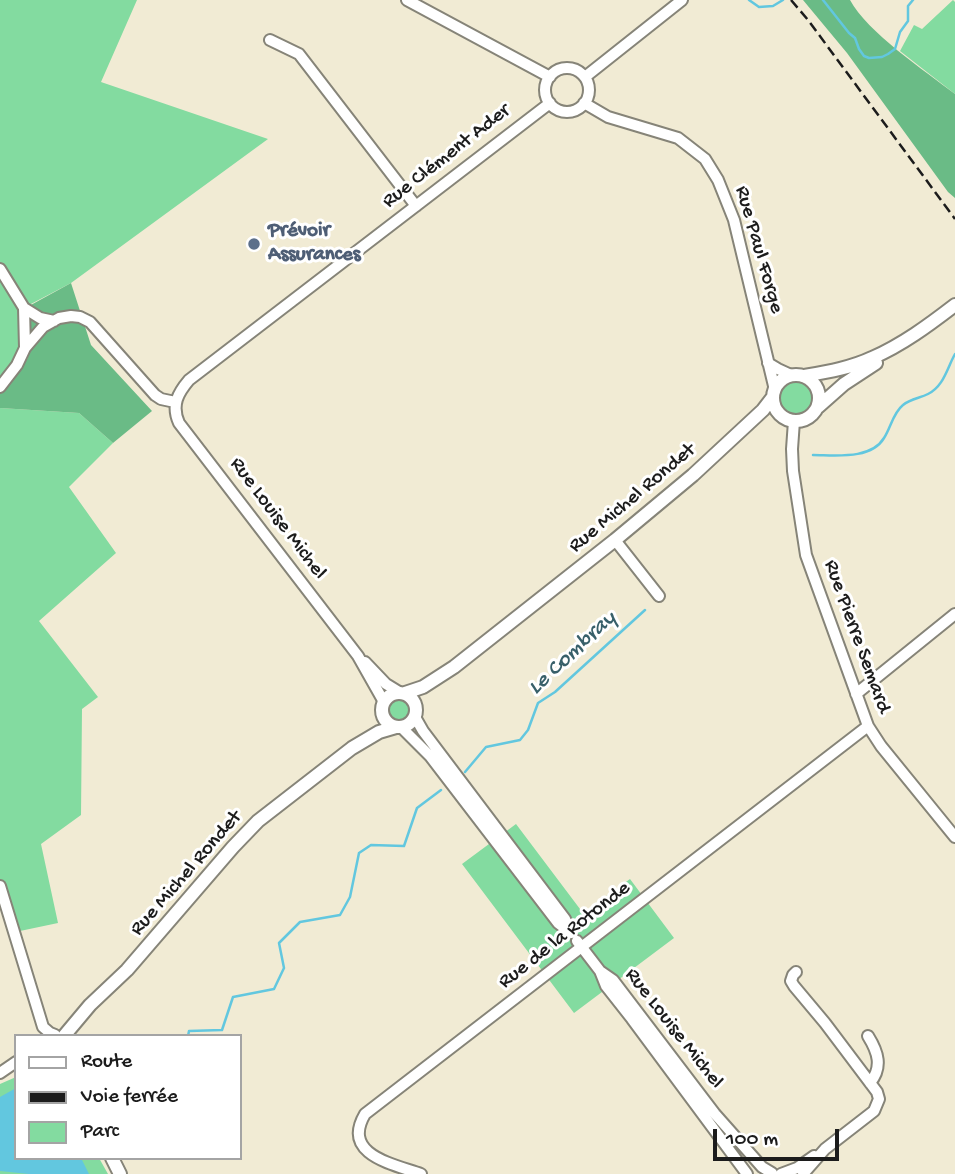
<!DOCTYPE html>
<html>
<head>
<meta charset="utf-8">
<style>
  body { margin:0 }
  #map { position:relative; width:955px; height:1174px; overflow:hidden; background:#f1ebd4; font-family:"Gochi Hand",sans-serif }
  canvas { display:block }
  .legend { position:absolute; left:14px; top:1034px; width:228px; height:126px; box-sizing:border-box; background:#fff; border:2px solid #a4a4a4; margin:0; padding:9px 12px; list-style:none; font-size:21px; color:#1c1c1c }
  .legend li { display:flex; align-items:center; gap:14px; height:35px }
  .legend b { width:35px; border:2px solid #a4a4a4 }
  .scale { position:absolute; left:713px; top:1129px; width:126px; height:32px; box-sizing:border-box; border:4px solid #1c1c1c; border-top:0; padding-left:9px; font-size:21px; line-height:24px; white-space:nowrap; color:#1c1c1c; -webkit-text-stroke:5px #fff; paint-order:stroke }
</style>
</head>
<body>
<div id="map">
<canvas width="955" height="1174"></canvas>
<ul class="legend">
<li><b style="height:9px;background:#fff"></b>Route</li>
<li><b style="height:9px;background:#1c1c1c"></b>Voie ferrée</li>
<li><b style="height:19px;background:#83dba0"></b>Parc</li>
</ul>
<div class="scale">100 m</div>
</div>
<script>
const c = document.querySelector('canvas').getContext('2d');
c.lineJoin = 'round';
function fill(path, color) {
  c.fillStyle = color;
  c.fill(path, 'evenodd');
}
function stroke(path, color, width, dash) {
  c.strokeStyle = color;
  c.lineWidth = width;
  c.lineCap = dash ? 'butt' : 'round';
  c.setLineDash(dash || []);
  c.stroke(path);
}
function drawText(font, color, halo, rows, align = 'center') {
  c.font = font + ' "Gochi Hand",sans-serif';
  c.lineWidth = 6;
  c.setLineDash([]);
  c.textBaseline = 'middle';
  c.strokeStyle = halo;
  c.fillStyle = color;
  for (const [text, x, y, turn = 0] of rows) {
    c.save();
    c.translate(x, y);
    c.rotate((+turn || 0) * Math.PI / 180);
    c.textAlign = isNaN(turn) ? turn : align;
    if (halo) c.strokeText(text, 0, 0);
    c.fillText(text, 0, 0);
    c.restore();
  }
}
fill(new Path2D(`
  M0 0H137L101 82 268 139 71 283 29 305 28 358 0 394Z
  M953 0 955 2V94L900 51 914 25 922 29Z
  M779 399a17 17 0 1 1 34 0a17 17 0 1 1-34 0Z
  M0 408 79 413 113 443 69 487 116 553 39 621 98 697 82 709 81 815 41 844 58 923 20 931 7 892 0 893Z
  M386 710a13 13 0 1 1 26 0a13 13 0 1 1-26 0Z
  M516 824 583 913 630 879 674 938 574 1013 462 864Z
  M16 1077V1158H99L108 1174H0V1084Z`), '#83dba0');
fill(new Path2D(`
  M803 0H850C867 32 925 71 955 94V198L948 192 847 53Z
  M71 283 91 345 152 411 113 443 79 413 0 408V394L28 358 29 306Z`), '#6abb86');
fill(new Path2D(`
  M16 1088V1158H81L89 1174H29L0 1171V1097Z`), '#62c7df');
stroke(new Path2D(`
  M749 0 759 7 773 6 783 0
  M823 0 849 33 855 38 859 49 864 56 869 58 882 57 888 54 895 49 900 32 908 21V6L913 0
  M813 455C835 455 871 460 884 438 891 427 893 413 903 405 910 399 920 398 928 394 944 386 947 368 955 354
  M465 772 486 747 520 740 528 730 538 703 555 692 645 610
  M188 1036 189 1031 222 1030 233 997 274 989 284 968 279 943 300 922 340 915 350 897 359 853 371 845 404 846 417 808 441 790`), '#62c7df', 2.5);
const minor = new Path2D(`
  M407 0 550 77
  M270 40 299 54 416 206
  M545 90a22 22 0 1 1 44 0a22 22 0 1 1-44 0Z
  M585 77 682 0
  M584 103 608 117 678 138 705 159 718 180 734 220 775 390
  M0 269 24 308
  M25 348 24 308 40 318 54 321
  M768 363 778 369 791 375
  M0 387 17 365 25 348 43 327 59 318 71 316 80 317 90 322 155 395 161 399 175 402
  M794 421 792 449 793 471 806 555 868 726 881 746 955 837
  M615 540 659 596
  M365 662 386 684 399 692
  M856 694 955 614
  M384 702 358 656 179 423C171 405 178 393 189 380L550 103
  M401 727 430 756 558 923 571 933 565 919 423 731 415 717
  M0 886 43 1027 50 1033 55 1035
  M577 941 600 971
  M796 972 793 975 791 981 794 986 825 1023 877 1092 879 1099 874 1111 825 1149 803 1174
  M868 1036C878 1052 883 1067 870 1083
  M0 1073 16 1062
  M421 1174C393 1164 341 1155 365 1114L868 726
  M747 1174 632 1019 606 986 600 971 613 980 715 1114 762 1167 772 1173
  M781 1174 797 1168 814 1156`);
const tertiary = new Path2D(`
  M773 398a23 23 0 1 1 46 0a23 23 0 1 1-46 0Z
  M804 376C827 372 851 368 872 358 902 345 929 325 955 305
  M818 407 844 384 876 363
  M382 710a17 17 0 1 1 34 0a17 17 0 1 1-34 0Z
  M405 693 423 687 454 667 615 540 693 475 763 410 773 397
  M64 1036 90 1005 127 970 233 847 258 821 352 748 379 732 396 727
  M112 1158 120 1174`);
stroke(minor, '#868478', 14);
stroke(tertiary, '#868478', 16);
stroke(minor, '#fff', 10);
stroke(tertiary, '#fff', 12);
stroke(new Path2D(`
  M791 0 808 20 955 219`), '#1c1c1c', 2.5, [10, 5]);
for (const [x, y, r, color] of [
  [254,244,7,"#5c6f8a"]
]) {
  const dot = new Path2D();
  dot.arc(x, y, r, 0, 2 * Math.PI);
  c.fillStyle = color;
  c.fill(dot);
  stroke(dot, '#fff', 2.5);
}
drawText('21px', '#1c1c1c', '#fff', [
  ["Rue Clément Ader",447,157,-38],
  ["Rue Paul Forge",758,250,74],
  ["Rue Michel Rondet",633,499,-40],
  ["Rue Louise Michel",277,519,53],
  ["Rue Pierre Semard",856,637,70],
  ["Rue Michel Rondet",187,874,-49],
  ["Rue de la Rotonde",565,936,-38],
  ["Rue Louise Michel",673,1029,52]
]);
drawText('bold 21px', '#4e5e75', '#fff', [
  ["Prévoir",268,232],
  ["Assurances",268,256]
], 'left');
drawText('italic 23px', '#38606a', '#fff', [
  ["Le Combray",573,654,-43]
]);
</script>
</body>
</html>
